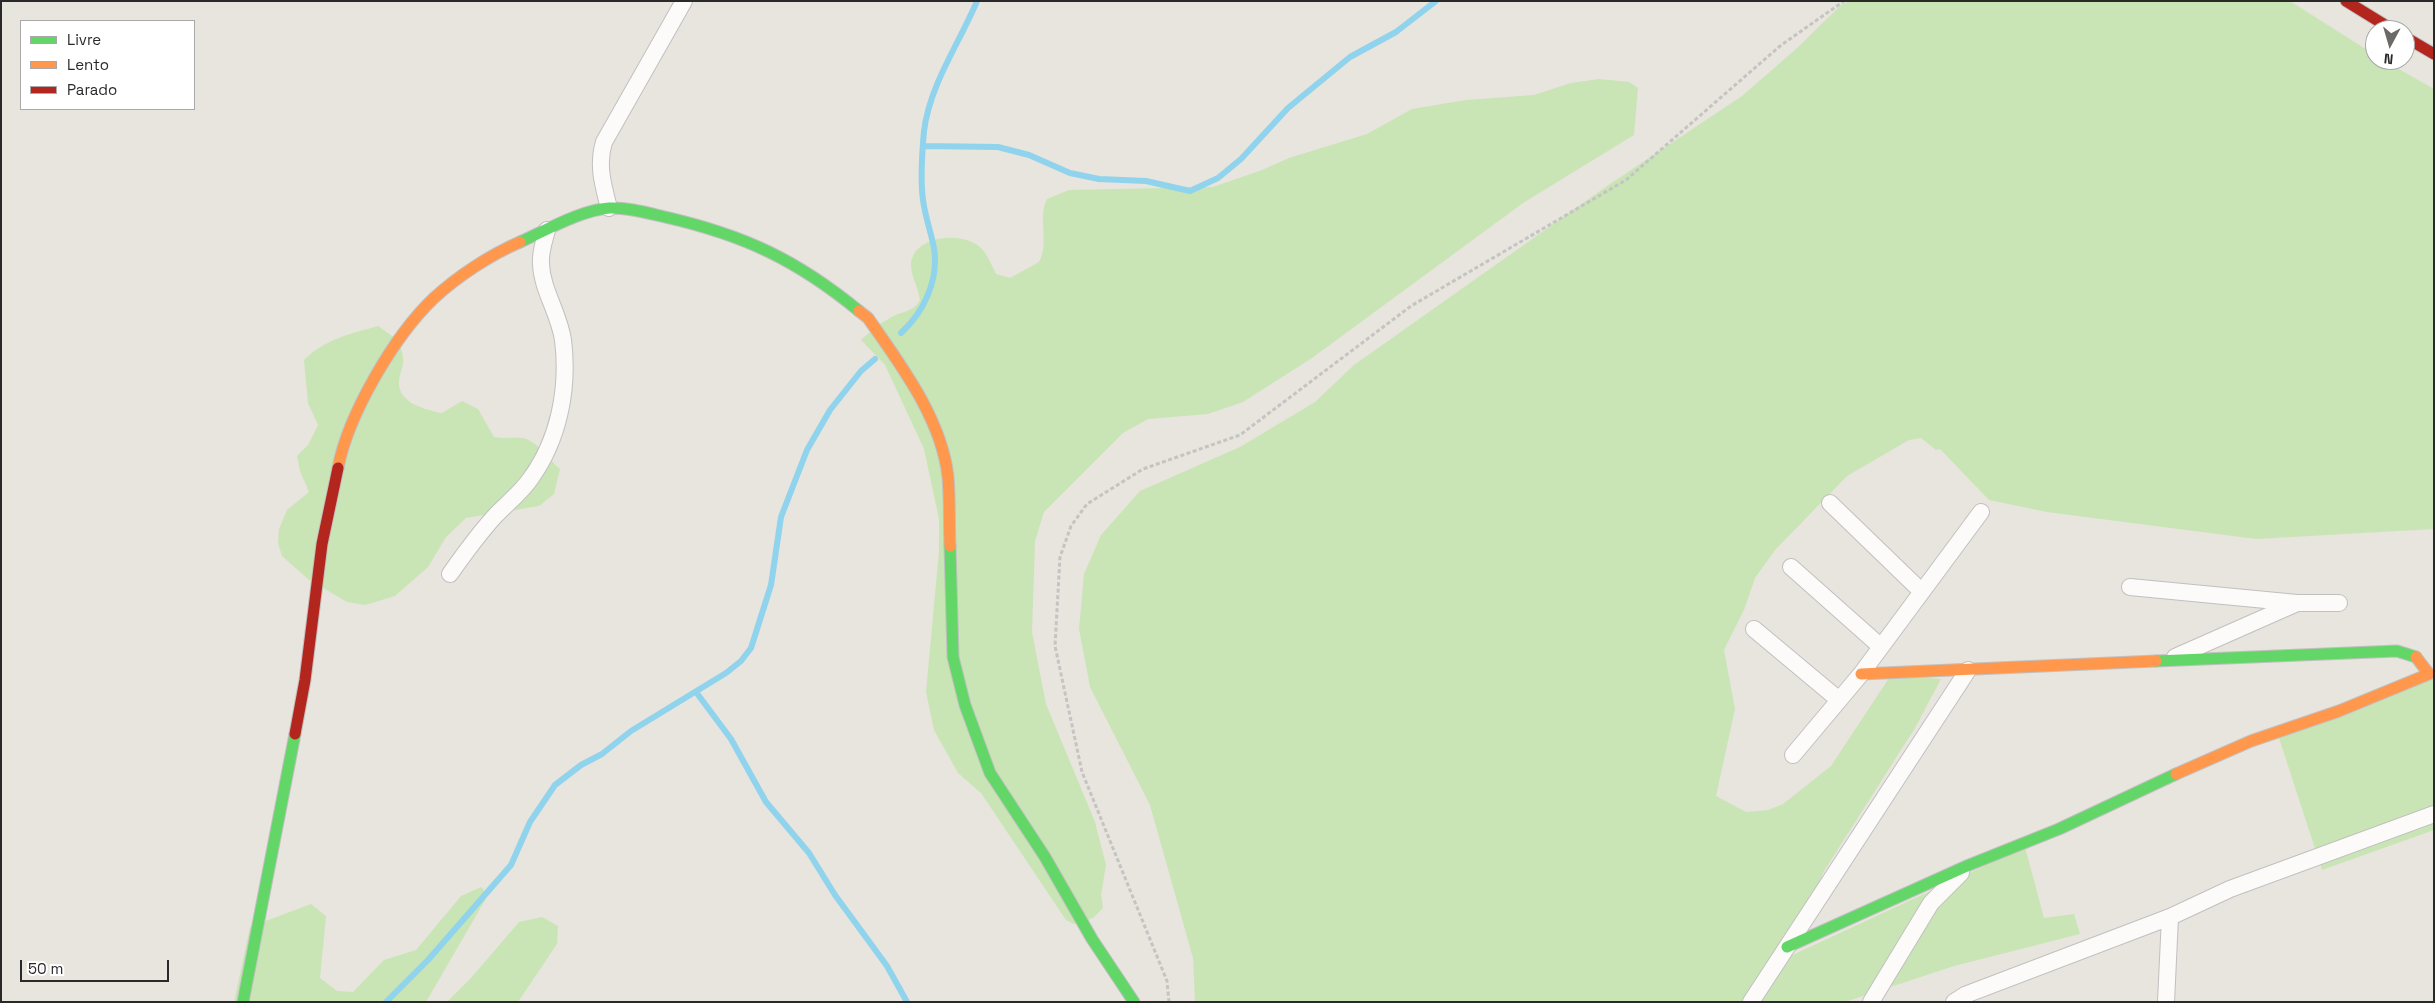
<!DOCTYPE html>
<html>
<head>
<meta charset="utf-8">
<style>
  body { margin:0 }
  #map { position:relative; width:2435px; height:1003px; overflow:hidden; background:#e8e4de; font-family:"Space Grotesk",sans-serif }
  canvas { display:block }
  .frame { position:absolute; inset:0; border:2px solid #292929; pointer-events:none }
  .legend { position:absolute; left:20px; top:20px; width:175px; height:90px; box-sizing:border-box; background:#fff; border:1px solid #a9a9a9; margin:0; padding:6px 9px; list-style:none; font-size:15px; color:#292929 }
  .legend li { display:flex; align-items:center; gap:10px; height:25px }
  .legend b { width:25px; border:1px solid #a9a9a9 }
  .north { position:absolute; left:2365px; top:20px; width:50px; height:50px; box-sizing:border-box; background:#fff; border:1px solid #a9a9a9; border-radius:50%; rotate:186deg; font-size:14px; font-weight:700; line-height:20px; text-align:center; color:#292929 }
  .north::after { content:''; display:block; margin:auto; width:18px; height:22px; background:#6c6a68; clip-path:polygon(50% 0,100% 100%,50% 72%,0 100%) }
  .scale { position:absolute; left:20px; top:960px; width:149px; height:22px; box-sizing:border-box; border:2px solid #292929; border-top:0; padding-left:6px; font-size:15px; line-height:18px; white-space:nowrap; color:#292929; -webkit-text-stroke:4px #fff; paint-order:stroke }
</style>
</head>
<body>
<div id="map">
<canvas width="2435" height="1003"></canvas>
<div class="frame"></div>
<ul class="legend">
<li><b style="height:6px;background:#63d668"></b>Livre</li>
<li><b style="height:6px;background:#ff974d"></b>Lento</li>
<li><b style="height:6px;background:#b3261e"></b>Parado</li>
</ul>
<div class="north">N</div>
<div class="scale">50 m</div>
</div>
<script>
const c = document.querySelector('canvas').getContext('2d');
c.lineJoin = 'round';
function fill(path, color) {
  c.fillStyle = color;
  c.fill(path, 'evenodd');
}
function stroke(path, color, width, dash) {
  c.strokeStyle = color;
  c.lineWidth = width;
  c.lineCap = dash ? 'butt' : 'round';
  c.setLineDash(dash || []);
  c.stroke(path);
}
fill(new Path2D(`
  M1850 1H2290L2375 55V60H2383L2434 89V529L2256 539 2047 512 1989 500 1940 449 1936 450 1921 438 1909 440 1847 476 1775 550 1755 578 1744 610 1724 650 1735 709 1716 796 1746 812 1768 810 1783 804 1831 766 1891 675 1941 679 1915 728 1824 871 1784 959 2025 847 2044 918 2074 914 2080 934 1954 966 1845 1002H1195L1193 958 1150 805 1090 687 1079 629 1084 574 1101 535 1140 491 1240 447 1315 402 1354 365 1610 184 1742 96 1796 49 1841 5Z
  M1599 79 1629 82 1638 88 1634 135 1523 203 1312 358 1243 402 1208 414 1148 419 1123 433 1044 512 1035 541 1032 632 1046 704 1095 822 1106 865 1101 895 1103 908 1093 918 1074 924 1066 920 981 793 958 773 934 730 926 692 939 551V519L924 449 885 365 861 340C870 332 879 324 890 318 901 311 913 313 920 300 919 289 910 274 911 263 915 235 963 231 981 248 987 254 992 266 996 274L1010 278 1039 262C1050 242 1037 219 1047 199L1069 190 1213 187 1262 170 1289 158 1367 134 1412 109 1466 100 1534 95 1571 83Z
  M378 326 398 340C400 346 403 353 403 359 404 368 399 374 399 381 397 403 426 410 442 413L462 401 478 409 494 437C504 439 512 437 522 438 537 440 549 460 560 469L554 494 539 506 466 518 446 537 428 567 395 596 365 605 347 602 308 579 282 556 278 543 279 529 287 510 309 492 300 471 297 456 308 445 318 425 308 403 304 360C325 339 350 334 378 326Z
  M2434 676V830L2322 870 2279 738Z
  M481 887 488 895 426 1002H234L250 927 311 904 326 916 320 978 337 991 353 992 384 960 416 950 461 896Z
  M542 917 558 926 557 944 518 1002H447L471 978 519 922Z`), '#c9e5b5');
stroke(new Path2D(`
  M923 146 998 147 1029 155 1070 173 1099 179 1146 181 1190 191 1218 178 1241 159 1288 108 1350 57 1396 32 1436 1
  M901 333C924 312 939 280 934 248 931 232 925 216 923 200 920 178 922 153 924 131 930 84 959 44 977 1
  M696 692 731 739 766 802 809 853 835 895 887 966 907 1002
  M386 1002 428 960 511 865 530 822 555 785 581 765 602 754 631 731 726 673 741 661 751 648 771 585 781 517 807 450 830 410 861 371 875 359`), '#8fd3ec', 6);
const street = new Path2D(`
  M609 208C603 185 597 165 604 142L684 1
  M1830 503 1921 591
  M1791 567 1880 646
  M450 574C464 554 478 535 494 517 506 504 521 493 531 478 559 439 569 388 563 340 559 313 542 290 541 264 540 252 544 242 547 230
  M2130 587 2297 603H2339
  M1754 629 1839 700
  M2175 657 2295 604
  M1793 755 1861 674 1981 512
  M1751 1002 1968 670
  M1871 1002 1931 903 1961 873
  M1954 1002 1965 995 2170 917 2230 889 2434 814
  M2166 1002 2170 917`);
const fast = new Path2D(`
  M520 242C545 231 581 210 609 208 627 207 648 213 665 217 744 235 797 260 859 311
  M950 546 953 657 965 705 990 773 1045 857 1092 939 1134 1002
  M2156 661 2397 651 2416 657
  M1787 947 1969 865 2059 829 2176 774
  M243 1002 295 734`);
const slow = new Path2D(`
  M859 311 868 318C900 364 942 419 948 477 950 500 949 524 950 546
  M338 468C348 415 394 336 434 298 458 276 490 255 520 242
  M1861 674 2156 661
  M2176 774 2251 741 2339 711 2429 674 2416 657`);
const jam = new Path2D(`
  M2346 1 2393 30
  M2405 37 2434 54
  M295 734 305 680 322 544 338 468`);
stroke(street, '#c1c0c0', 18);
stroke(fast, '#c1c0c0', 13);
stroke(slow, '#c1c0c0', 13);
stroke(jam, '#c1c0c0', 13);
stroke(new Path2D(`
  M1169 1002 1167 981 1082 772 1055 646 1060 557 1071 526 1087 504 1143 469 1240 435 1411 306 1626 180 1780 46 1844 1`), '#c4c4c3', 3, [4, 2.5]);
stroke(street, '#fcfbfa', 16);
stroke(fast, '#63d668', 11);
stroke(slow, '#ff974d', 11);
stroke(jam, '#b3261e', 11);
</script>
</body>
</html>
